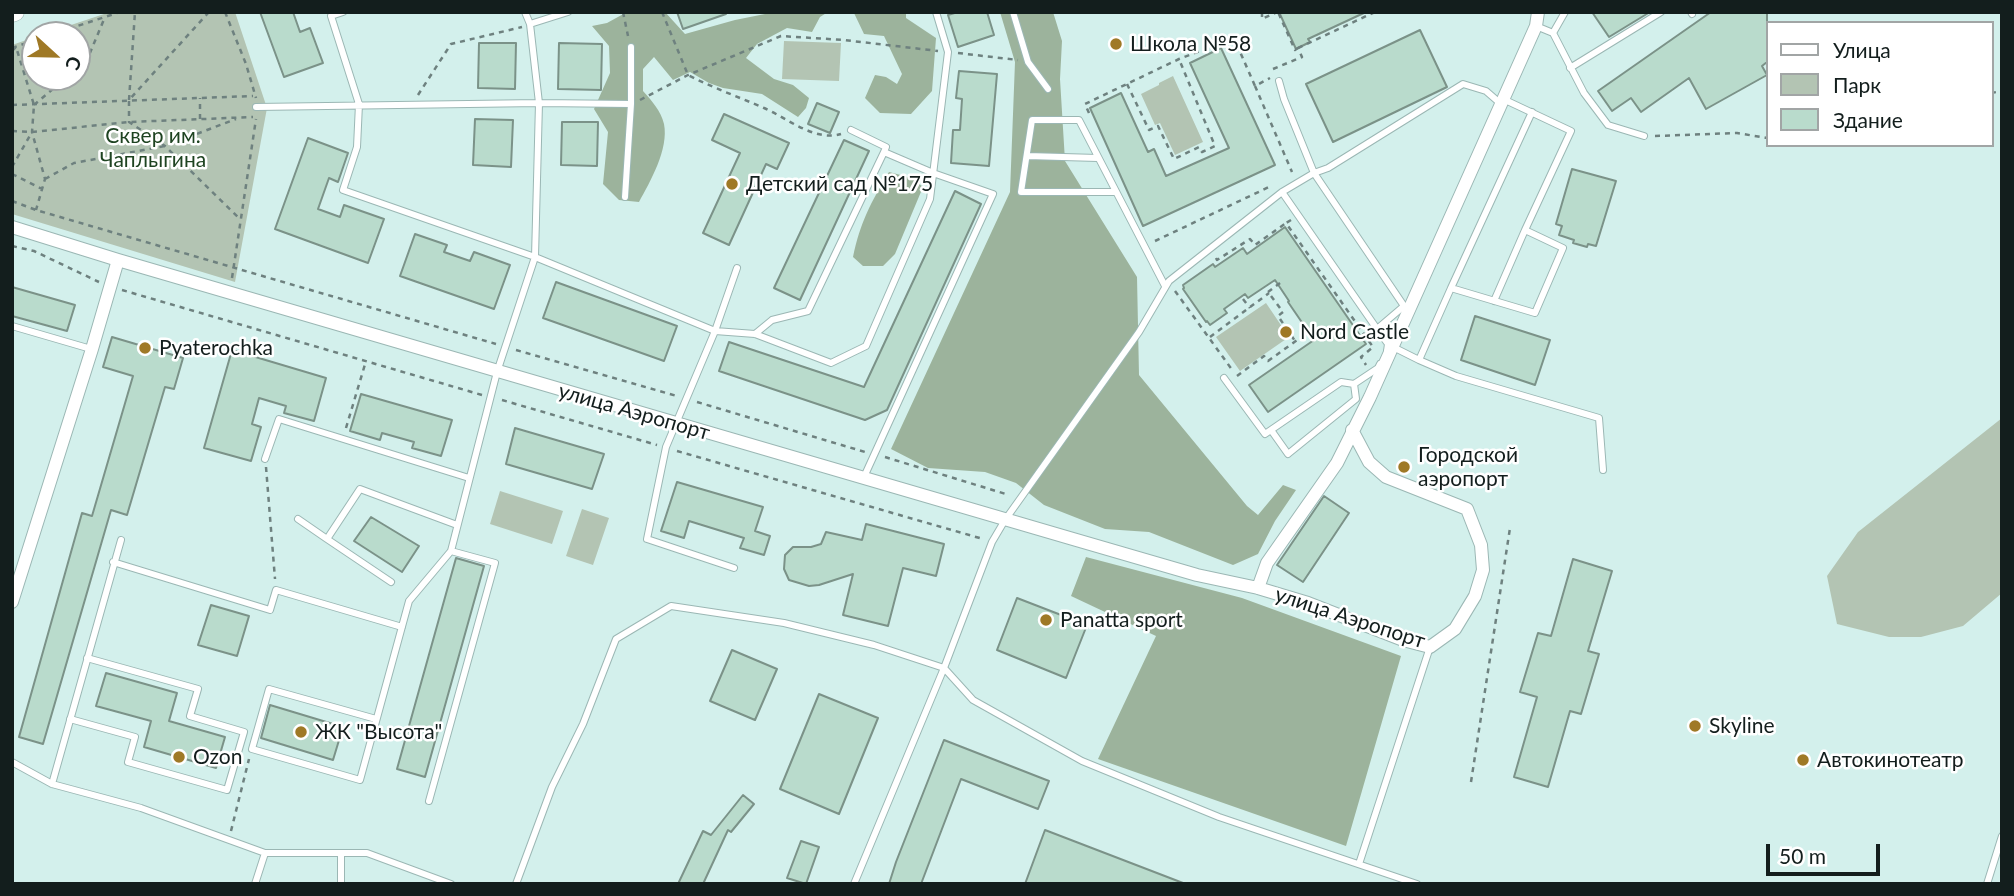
<!DOCTYPE html>
<html>
<head>
<meta charset="utf-8">
<style>
  body { margin:0 }
  #map { position:relative; width:2014px; height:896px; overflow:hidden; background:#d3f0ec; font-family:Lato,sans-serif }
  canvas { display:block }
  .frame { position:absolute; inset:0; border:14px solid #131e1d; pointer-events:none }
  .legend { position:absolute; left:1766px; top:21px; width:228px; height:126px; box-sizing:border-box; background:#fff; border:2px solid #a1a5a5; margin:0; padding:9px 12px; list-style:none; font-size:21px; color:#131e1d }
  .legend li { display:flex; align-items:center; gap:14px; height:35px }
  .legend b { width:35px; border:2px solid #a1a5a5 }
  .north { position:absolute; left:21px; top:21px; width:70px; height:70px; box-sizing:border-box; background:#fff; border:2px solid #a1a5a5; border-radius:50%; rotate:112deg; font-size:19px; font-weight:700; line-height:28px; text-align:center; color:#131e1d }
  .north::after { content:''; display:block; margin:auto; width:24px; height:32px; background:#9f7926; clip-path:polygon(50% 0,100% 100%,50% 72%,0 100%) }
  .scale { position:absolute; left:1766px; top:844px; width:114px; height:32px; box-sizing:border-box; border:4px solid #131e1d; border-top:0; padding-left:9px; font-size:21px; line-height:24px; white-space:nowrap; color:#131e1d; -webkit-text-stroke:5px #fff; paint-order:stroke }
</style>
</head>
<body>
<div id="map">
<canvas width="2014" height="896"></canvas>
<div class="frame"></div>
<ul class="legend">
<li><b style="height:9px;background:#fff"></b>Улица</li>
<li><b style="height:19px;background:#b3c4b3"></b>Парк</li>
<li><b style="height:19px;background:#b9dbcc"></b>Здание</li>
</ul>
<div class="north">С</div>
<div class="scale">50 m</div>
</div>
<script>
const c = document.querySelector('canvas').getContext('2d');
c.lineJoin = 'round';
function fill(path, color) {
  c.fillStyle = color;
  c.fill(path, 'evenodd');
}
function stroke(path, color, width, dash) {
  c.strokeStyle = color;
  c.lineWidth = width;
  c.lineCap = dash ? 'butt' : 'round';
  c.setLineDash(dash || []);
  c.stroke(path);
}
function drawText(font, color, halo, rows, align = 'center') {
  c.font = font + ' Lato,sans-serif';
  c.lineWidth = 5;
  c.setLineDash([]);
  c.textBaseline = 'middle';
  c.strokeStyle = halo;
  c.fillStyle = color;
  for (const [text, x, y, turn = 0] of rows) {
    c.save();
    c.translate(x, y);
    c.rotate((+turn || 0) * Math.PI / 180);
    c.textAlign = isNaN(turn) ? turn : align;
    if (halo) c.strokeText(text, 0, 0);
    c.fillText(text, 0, 0);
    c.restore();
  }
}
fill(new Path2D(`
  M110 12H235L267 108 235 282 12 214V45L35 37V77H77V35H41Z
  M784 41 841 43 839 81 782 79Z
  M1173 76 1203 142 1175 155 1160 123 1155 125 1141 94 1159 85V83Z
  M1266 303 1289 337 1240 371 1216 337Z
  M2002 418V593L1963 626 1921 637H1889L1837 624 1827 576 1858 532Z
  M500 491 563 511 552 544 490 524Z
  M582 509 609 518 593 565 566 556Z`), '#b3c4b3');
fill(new Path2D(`
  M627 12H665L685 34 735 20 775 12H828L820 17 812 32 787 28 757 44 746 58 774 79 793 85 809 98 806 108 798 117 762 94 723 88 709 83 690 72 673 80 654 57 643 69V91C652 101 661 111 664 124 669 149 650 182 639 202L619 200 603 184 608 132 594 109 610 73 609 46 592 26 607 23Z
  M847 12H906V18L936 38 932 91 911 114 880 113 865 98 875 75 886 77 897 84 902 74 884 36 864 34 854 13Z
  M1000 12H1053L1062 41 1060 79 1065 161 1137 277 1139 375 1247 506 1258 515 1283 485 1296 490 1275 521 1258 554 1233 565 1149 532 1105 529 1044 505 1016 483 985 472 928 468 891 449 1010 192 1015 62Z
  M889 172 912 178 923 187 895 254 883 266H863L853 257C860 223 871 202 889 172Z
  M1086 557 1242 598 1401 656 1346 846 1098 759 1156 636 1071 596Z`), '#9cb39c');
const building = new Path2D(`
  M260 12H293L300 32 310 28 323 63 284 77Z
  M677 12H726V14L683 29Z
  M958 12H987L994 35 958 47 948 15Z
  M1279 12H1366L1308 39 1310 42 1296 49Z
  M1592 12H1650L1609 37Z
  M1711 12H1767V62L1762 66 1767 75 1706 109 1689 78 1641 112 1631 98 1612 111 1598 91Z
  M1420 30 1447 87 1333 142 1306 84Z
  M479 43H516L515 89 478 88Z
  M559 43 602 44 601 90 558 89Z
  M1221 48 1275 165 1143 226 1090 108 1121 93 1148 152 1154 149 1166 176 1229 148 1190 63Z
  M959 71 997 74 989 166 951 163 953 130H960L962 99 956 98Z
  M817 103 839 112 830 133 808 124Z
  M724 114 789 143 777 169 766 164 729 245 703 233 740 153 712 140Z
  M475 119 513 120 511 167 473 165Z
  M562 122H598L597 166 561 165Z
  M308 138 348 153 338 182 329 178 318 209 340 217 344 205 384 219 368 263 275 229Z
  M844 140 869 151 800 300 774 288Z
  M1572 169 1616 181 1596 246 1588 244 1587 247 1573 243 1574 240 1559 235 1562 226 1556 224Z
  M955 191 981 204 887 410 865 420 719 371 729 342 864 387Z
  M1285 227 1366 344 1268 412 1249 385 1314 340 1288 302 1289 301 1275 280 1248 298 1245 294 1224 309 1227 313 1210 325 1207 321 1206 322 1183 289 1184 288 1183 285 1213 264 1215 267 1243 248 1247 254Z
  M415 234 447 245 444 252 470 261 474 252 510 265 494 309 400 276Z
  M556 282 677 326 664 361 543 318Z
  M12 287 75 305 67 331 12 316Z
  M1475 316 1550 340 1535 385 1461 360Z
  M112 337 183 358 174 389 165 387 127 515 111 510 43 744 19 737 82 513 92 516 133 376 103 367Z
  M232 350 326 378 314 421 284 413 286 406 259 398 252 424 261 427 251 461 204 448Z
  M361 394 452 420 441 456 412 448 414 442 382 433 380 440 350 431Z
  M515 428 604 454 592 489 506 464Z
  M677 482 763 507 755 531 770 536 764 555 740 548 744 538 689 521 684 538 661 531Z
  M1324 496 1349 513 1303 582 1277 565Z
  M371 517 419 546 402 572 354 541Z
  M866 524 944 544 936 576 903 568 888 626 843 615 853 574 819 585 809 586 789 580 784 569 785 555 793 547H811L821 544 826 532 862 540Z
  M456 558 484 566 425 777 397 769Z
  M1573 559 1612 571 1588 651 1599 654 1581 714 1570 711 1548 787 1514 777 1537 697 1520 692 1538 633 1551 636Z
  M1017 598 1087 625 1066 678 997 650Z
  M211 605 249 616 237 656 198 645Z
  M732 650 777 669 755 720 710 701Z
  M106 673 177 693 169 721 225 737 216 768 144 747 151 721 96 706Z
  M819 694 878 718 839 814 780 789Z
  M270 705 343 727 333 760 261 738Z
  M944 740 1049 781 1038 809 961 779 921 884H889L896 862Z
  M743 795 754 804 731 832 728 830 703 884H678L703 831 711 835Z
  M1045 830 1183 883V884H1025Z
  M801 841 819 847 806 884 787 878Z`);
fill(building, '#b9dbcc');
stroke(building, '#7b9288', 2);
const lane = new Path2D(`
  M343 12 331 16 359 104 357 147 343 190 535 257 715 331 666 447 647 539 734 568
  M525 12 530 24 539 103 631 104
  M1013 12 1028 62 1048 89
  M1691 12 1692 14
  M530 24 568 12
  M1536 26 1553 33 1584 93 1608 125 1644 136
  M1553 33 1565 12
  M1570 68 1661 12
  M1279 81 1284 99 1314 173 1404 306 1377 329 1282 192
  M1503 99 1571 131 1525 230
  M256 107 539 103 535 257 497 372 451 551 495 563 429 801
  M1027 156 1098 158
  M1115 192H1021L1032 120H1079L1165 286
  M625 197 631 104V47
  M737 268 715 331 755 334 831 363 866 346 930 199 948 52 936 12
  M1451 288 1532 112
  M12 326 91 349
  M1377 329 1388 344 1387 351
  M755 334 772 320 808 311 884 152 886 147 851 130
  M1393 347 1419 360 1451 288 1535 313 1563 248 1525 230 1494 301
  M1419 360 1456 376 1599 418 1603 470
  M1224 378 1265 434 1341 382 1354 384 1378 368 1380 364
  M1271 430 1288 454 1356 399 1354 384
  M265 459 279 419 469 478
  M864 477 993 194 933 173 884 152
  M298 519 327 539
  M113 562 270 610 276 590 402 627
  M391 582 327 539 360 489 457 525
  M70 719 135 737 128 762 227 790 244 732 190 716 198 689 87 658
  M376 719 269 689 252 749 360 780 409 601 451 551
  M12 762 52 784 121 540
  M52 784 141 808 265 853 255 884
  M265 853H367L451 884
  M341 853V884
  M1359 864 1430 647
  M516 884 552 787 583 724 616 639 671 606 784 623 874 645 944 668 973 700 1082 761 1219 817 1417 884
  M854 884 944 668 992 542 1005 520 1139 332 1169 281 1282 192 1314 173 1328 168 1463 84 1486 91 1501 104
  M1987 884 2002 836`);
const street = new Path2D(`
  M12 227 118 260 1073 539 1197 575 1258 588 1308 603 1403 640 1430 647 1455 629 1475 596 1483 570 1481 545 1467 509 1386 477 1369 462 1352 430
  M1258 588 1267 563 1337 463 1370 397 1536 26 1538 12
  M12 602 92 349 118 260`);
const secondary = new Path2D(`
  M12 13 15 12`);
stroke(lane, '#9bb7b4', 8);
stroke(street, '#9bb7b4', 14);
stroke(secondary, '#9bb7b4', 19);
stroke(new Path2D(`
  M209 12 129 100V122L165 146 240 219
  M225 12 246 64 256 98
  M623 12 628 36
  M662 12 688 75C713 88 739 97 764 108 787 118 815 142 841 134
  M1262 12V19L1277 12
  M50 35 120 12
  M77 35 87 60
  M12 48 35 40
  M1298 48 1375 12
  M12 51 16 47 34 105 32 132 45 179 36 210
  M958 53 1018 60
  M77 68 87 60 105 17
  M1273 69 1302 57 1298 48 1295 50 1278 12
  M1127 84 1149 130 1158 126 1174 159 1199 147 1202 152 1215 146 1179 59
  M1255 86 1292 172
  M1991 93 2002 91
  M418 95 451 44 522 27
  M129 100 135 12
  M640 100 688 75 781 36 844 40 938 51
  M12 105 253 96
  M34 105 67 77
  M1089 113 1085 104 1179 59 1234 38 1255 86 1270 78
  M200 119V98
  M12 131 32 132 129 122 253 117
  M1655 136 1737 133 1767 138
  M1814 145H1819
  M12 167 32 132
  M12 174 42 189
  M45 179 74 163 165 146 236 119
  M12 201 36 210 496 344
  M1291 220 1286 223 1373 347 1361 357 1366 365
  M1155 241 1269 187
  M12 246 34 251 99 282
  M1216 258 1217 260 1250 239 1255 245 1286 223
  M232 278 256 119
  M1280 283 1268 292 1283 312 1278 316 1295 341
  M122 290 482 395
  M1175 291 1233 371
  M1243 299 1250 308
  M1210 337 1269 293
  M516 350 677 396
  M1237 376 1264 356 1268 361 1307 333
  M502 400 657 445
  M697 402 865 452
  M346 428 366 361
  M677 451 983 539
  M885 457 1009 495
  M266 467 275 579
  M1471 782 1510 528
  M231 831 249 759`), '#6e817f', 2.5, [5, 5]);
stroke(lane, '#fff', 6);
stroke(street, '#fff', 12);
stroke(secondary, '#fff', 18);
for (const [x, y, r, color] of [
  [1116,44,7,"#9f7926"],
  [732,184,7,"#9f7926"],
  [1286,332,7,"#9f7926"],
  [145,348,7,"#9f7926"],
  [1404,467,7,"#9f7926"],
  [1046,620,7,"#9f7926"],
  [1695,726,7,"#9f7926"],
  [301,732,7,"#9f7926"],
  [179,757,7,"#9f7926"],
  [1803,760,7,"#9f7926"]
]) {
  const dot = new Path2D();
  dot.arc(x, y, r, 0, 2 * Math.PI);
  c.fillStyle = color;
  c.fill(dot);
  stroke(dot, '#fff', 2.5);
}
drawText('21px', '#131e1d', '#fff', [
  ["Школа №58",1130,44],
  ["Детский сад №175",746,184],
  ["Nord Castle",1300,332],
  ["Pyaterochka",159,348],
  ["Городской",1418,455],
  ["аэропорт",1418,479],
  ["Panatta sport",1060,620],
  ["Skyline",1709,726],
  ["ЖК \"Высота\"",315,732],
  ["Ozon",193,757],
  ["Автокинотеатр",1817,760]
], 'left');
drawText('21px', '#1e4321', '#fff', [
  ["Сквер им.",153,136],
  ["Чаплыгина",153,160]
]);
drawText('21px', '#131e1d', '#fff', [
  ["улица Аэропорт",634,412,16],
  ["улица Аэропорт",1350,618,18]
]);
</script>
</body>
</html>
